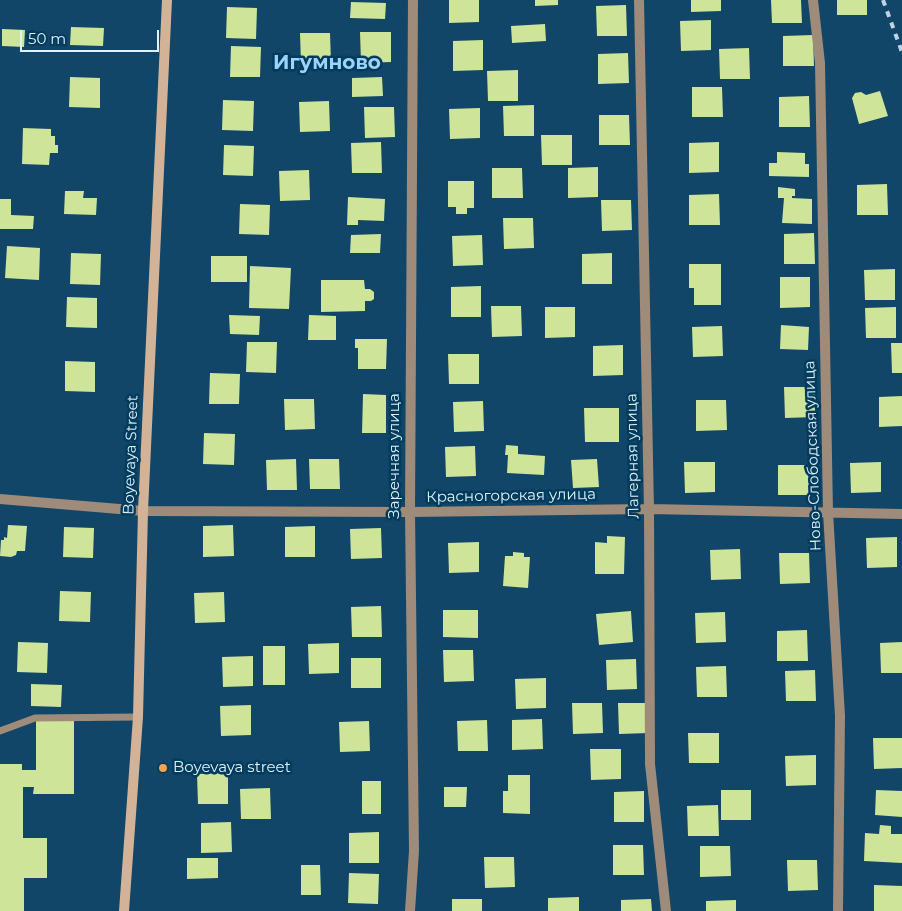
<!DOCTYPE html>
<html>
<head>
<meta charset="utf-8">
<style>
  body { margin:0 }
  #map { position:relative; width:902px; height:911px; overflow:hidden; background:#114668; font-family:Montserrat,sans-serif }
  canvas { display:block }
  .scale { position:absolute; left:20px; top:30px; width:139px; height:22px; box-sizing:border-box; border:2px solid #e0f0fc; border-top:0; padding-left:6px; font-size:15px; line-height:18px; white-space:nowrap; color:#e0f0fc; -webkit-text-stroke:4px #023c5c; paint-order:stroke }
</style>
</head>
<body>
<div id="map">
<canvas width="902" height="911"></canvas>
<div class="scale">50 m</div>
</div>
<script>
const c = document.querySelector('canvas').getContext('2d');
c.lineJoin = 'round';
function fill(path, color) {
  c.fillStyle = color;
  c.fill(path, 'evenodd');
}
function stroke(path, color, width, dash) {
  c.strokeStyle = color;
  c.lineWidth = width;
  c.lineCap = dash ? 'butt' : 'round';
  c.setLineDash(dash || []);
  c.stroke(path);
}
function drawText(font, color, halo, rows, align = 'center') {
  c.font = font + ' Montserrat,sans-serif';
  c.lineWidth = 5;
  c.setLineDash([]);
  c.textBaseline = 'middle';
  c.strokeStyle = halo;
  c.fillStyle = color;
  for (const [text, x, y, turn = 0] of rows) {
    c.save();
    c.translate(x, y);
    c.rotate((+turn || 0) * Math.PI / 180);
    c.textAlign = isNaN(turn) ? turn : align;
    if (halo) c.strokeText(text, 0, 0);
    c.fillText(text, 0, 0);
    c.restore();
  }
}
fill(new Path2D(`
  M449 0H479V22L449 23Z
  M535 0H558V5L535 6Z
  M691 0H721V11L691 12Z
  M771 0H801L802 23H772Z
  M837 0H867V15H837Z
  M351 2 386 3 385 19 350 18Z
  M626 5 627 36H597L596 6Z
  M227 7 257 8 256 39 226 38Z
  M711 20V50L681 51 680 21Z
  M545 24 546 41 512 43 511 26Z
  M71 27 104 28 103 46 70 45Z
  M2 29 25 30 24 47 2 46Z
  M360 32H391V62L361 63Z
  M300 33H330L331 63 301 64Z
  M813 35 814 66H783V36Z
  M483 40V70L453 71V41Z
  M231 46 261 47 260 77H230Z
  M749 48 750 79H720L719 49Z
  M628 53 629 83 598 84V54Z
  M518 70V101H488L487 71Z
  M70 77 100 78V108L69 107Z
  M382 77 383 96 352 97V78Z
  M692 87H722L723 117H692Z
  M880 91 888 116 859 124 852 98 855 93 861 92 866 95Z
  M809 96 810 127H779V97Z
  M223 100 254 101 253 131 222 130Z
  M329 101 330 131 300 132 299 102Z
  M534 105V136H504L503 106Z
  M364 107H394L395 137 365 138Z
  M480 108V138L450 139 449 109Z
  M599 115H629L630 145H599Z
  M23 128 51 129V136H55V145H58V153H50L49 165 22 164Z
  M541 135H572V165H542Z
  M381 142 382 173H352L351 143Z
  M719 142V172L689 173V143Z
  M224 145 254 146 253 176 223 175Z
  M777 152 805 153V164H809V177L769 176V163H777Z
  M598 167V197L568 198V168Z
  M492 168H522L523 198H492Z
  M309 170 310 200 280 201 279 171Z
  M448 181H474V208H467V214H456V207H448Z
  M887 184 888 215H857V185Z
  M778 187 795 189V196H792V198L812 199V224L782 223 784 198H778Z
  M65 191H84L83 198H97L96 215 64 214Z
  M719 194 720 225H689V195Z
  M348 197 385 199 384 221 358 220V225H347Z
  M0 199H11V215L34 216 33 229H0Z
  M601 200H631L632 230 602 231Z
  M240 204 270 205 269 235 239 234Z
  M503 218H533L534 248 504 249Z
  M814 233 815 264H784V234Z
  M381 234 380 253H350L351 235Z
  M482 235 483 265 453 266 452 236Z
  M7 246 40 248 39 280 5 278Z
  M71 253 101 254 100 285 70 284Z
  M612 253V284H582V254Z
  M211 256H247V282H211Z
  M689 264H721V305H694V288H689Z
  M250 266 291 268 289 309 249 308Z
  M895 269V300H865L864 270Z
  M780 277H810V307L780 308Z
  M321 280H364L365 289H370L374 292V299L371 301H365V311L321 312Z
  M481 286V317H451V287Z
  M67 297 97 298V328L66 327Z
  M491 306H521L522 336 492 337Z
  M545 307H575V337L545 338Z
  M896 307V338H866L865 308Z
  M229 315 260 316 259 335 230 334Z
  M309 315 336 316V340H308Z
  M781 325 809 327 808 350 780 349Z
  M722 326 723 356 693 357 692 327Z
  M355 339H387L386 369H358V348H355Z
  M247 342H277L276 373 246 372Z
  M891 343H902V373H892Z
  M623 345V375L593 376V346Z
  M448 354H479V384H449Z
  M65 361 95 362V392L65 391Z
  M210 373 240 374 239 404H209Z
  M784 387H815V417L785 418Z
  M363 394 386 395V433H362Z
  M902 396V426L879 427V397Z
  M284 399H314L315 429 285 430Z
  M696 400H726L727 430 696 431Z
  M483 401 484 431 454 432 453 402Z
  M584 408H619V442H585Z
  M204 433 235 434 234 465 203 464Z
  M506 445 518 446V454L545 456 544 475 507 473 508 455H505Z
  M475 446 476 476 446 477 445 447Z
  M296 459 297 490H267L266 460Z
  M309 459H339L340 489H310Z
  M597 459 599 487 573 488 571 460Z
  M684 462H715V492L685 493Z
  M881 462V492L851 493 850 463Z
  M778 465H808L809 495H778Z
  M8 525 27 526 25 551H17L16 555 11 557 0 556 1 540H4V537L7 538Z
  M233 525 234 556 203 557V526Z
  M315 526V557H285V527Z
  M64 527 94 528 93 558 63 557Z
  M381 528 382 558 351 559 350 529Z
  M607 536 625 537 624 574H595V542L607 543Z
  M897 537V567L867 568 866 538Z
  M479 542V572L449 573 448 543Z
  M740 549 741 579 711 580 710 550Z
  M513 552 524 553V557H530L528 588 503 586 505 556H513Z
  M779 553H809L810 583 780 584Z
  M60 591 91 592 90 622 59 621Z
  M224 592 225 622 195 623 194 593Z
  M381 606 382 637H352L351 607Z
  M443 610H478V638L443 637Z
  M631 611 633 642 599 645 596 614Z
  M725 612 726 642 696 643 695 613Z
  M807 630 808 661H777V631Z
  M18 642 48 643 47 673 17 672Z
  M902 642V673H881L880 643Z
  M339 643V673L309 674 308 644Z
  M263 646H285V685H263Z
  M443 650H473L474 681 444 682Z
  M253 656V686L223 687 222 657Z
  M351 658H381V688H351Z
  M636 659 637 689 607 690 606 660Z
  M726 666 727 697H697L696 667Z
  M815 670 816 701H786L785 671Z
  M546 678V708L516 709 515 679Z
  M31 684 62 685 61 707 31 706Z
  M572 703H602L603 733 573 734Z
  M618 703H648L649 733 619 734Z
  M251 705V735L221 736 220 706Z
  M36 719 74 720V794H33L34 787H23V838H47V878H24V911H0V764H22V770H36Z
  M542 719 543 749 512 750V720Z
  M487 720 488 751H458L457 721Z
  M369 721 370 751 340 752 339 722Z
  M688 733H719V763H689Z
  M873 738H902V768L874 769Z
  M590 749H621V779L591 780Z
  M816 755V785L786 786 785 756Z
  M228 773V804H198L197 774Z
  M508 775H530V814L503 813V791H508Z
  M362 781H381V814H362Z
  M444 787H467L466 807H444Z
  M270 788 271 819H241L240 789Z
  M721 790H751V820H721Z
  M876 790 902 791V817L875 815Z
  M644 791V822H614V792Z
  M718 805 719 836H688L687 806Z
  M231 822 232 852 201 853V823Z
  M880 825 891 826V834H902V863L864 861 865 833 879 834Z
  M379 832V863H349V833Z
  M613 845H643L644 875H613Z
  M700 846H730L731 876 700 877Z
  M484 857H514L515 887 485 888Z
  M187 858H218V878L187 879Z
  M787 860H817L818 890 788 891Z
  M301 865H320L321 895H301Z
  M349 873 379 874 378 904 348 903Z
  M874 885 902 886V911H874Z
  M579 897V911H548V898Z
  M452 899H482V911H452Z
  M651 899 652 911H621V900Z
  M736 900V911H706V901Z`), '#cee498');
stroke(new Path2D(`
  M0 731 35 718 138 717`), '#9f8b79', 7);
stroke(new Path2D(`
  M639 0 649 509 650 764 666 911
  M813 0 820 63 828 512 840 716 838 911
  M0 499 143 511 410 512 649 509 902 514
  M410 911 414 851 410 512 413 0`), '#9f8b79', 10);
stroke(new Path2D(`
  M124 911 138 717 143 511 167 0`), '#d3b397', 10);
stroke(new Path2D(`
  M883 0 902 52`), '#bed4e4', 4, [6, 6]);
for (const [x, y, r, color] of [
  [163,768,5,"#f8a04b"]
]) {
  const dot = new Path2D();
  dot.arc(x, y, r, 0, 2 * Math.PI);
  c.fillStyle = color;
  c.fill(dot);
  stroke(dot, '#023c5c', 2);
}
drawText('15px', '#e0f0fc', '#023c5c', [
  ["Boyevaya Street",131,455,-88],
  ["Заречная улица",395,456,-90],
  ["Лагерная улица",633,456,-91],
  ["Ново-Слободская улица",813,456,-92],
  ["Красногорская улица",511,496,-1]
]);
drawText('15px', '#e0f0fc', '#023c5c', [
  ["Boyevaya street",173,768]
], 'left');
drawText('bold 20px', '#9dd2fa', '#023c5c', [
  ["Игумново",327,63]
]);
</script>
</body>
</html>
